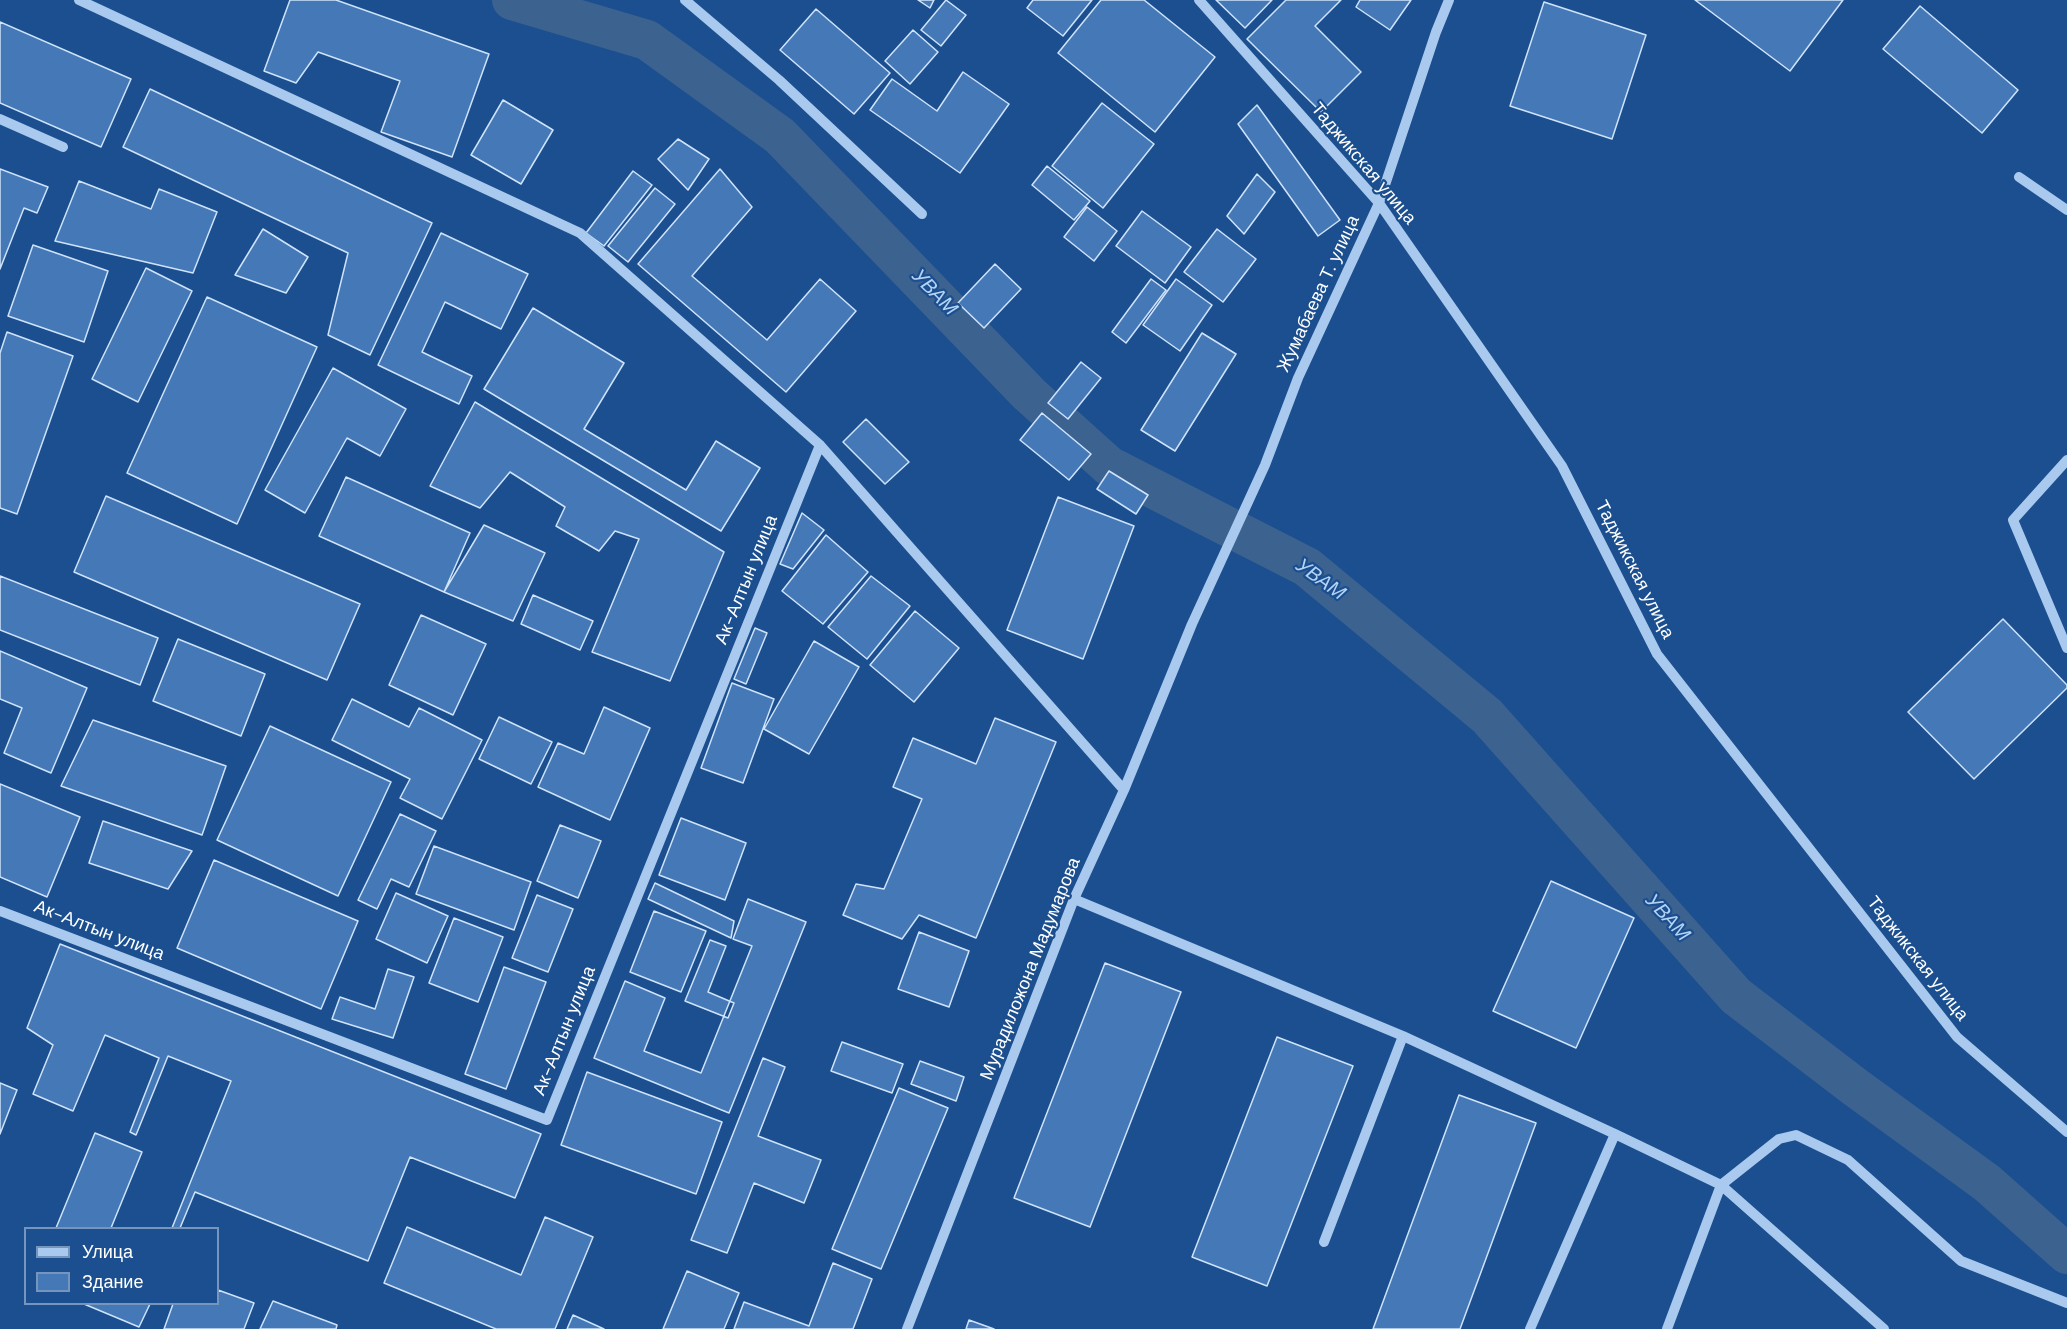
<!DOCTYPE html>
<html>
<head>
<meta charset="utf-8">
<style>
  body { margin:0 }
  #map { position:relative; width:2067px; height:1329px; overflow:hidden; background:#1b4f8f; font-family:"DM Sans",sans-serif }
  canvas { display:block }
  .legend { position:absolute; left:24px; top:1227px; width:195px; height:78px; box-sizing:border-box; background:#1b4f8f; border:2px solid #7695bc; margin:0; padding:8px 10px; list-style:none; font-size:18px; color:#fff }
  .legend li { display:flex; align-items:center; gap:12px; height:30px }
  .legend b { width:30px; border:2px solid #7695bc }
</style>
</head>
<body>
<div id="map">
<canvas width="2067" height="1329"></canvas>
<ul class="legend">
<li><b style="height:8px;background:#a9c9ee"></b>Улица</li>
<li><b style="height:16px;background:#4478b7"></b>Здание</li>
</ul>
</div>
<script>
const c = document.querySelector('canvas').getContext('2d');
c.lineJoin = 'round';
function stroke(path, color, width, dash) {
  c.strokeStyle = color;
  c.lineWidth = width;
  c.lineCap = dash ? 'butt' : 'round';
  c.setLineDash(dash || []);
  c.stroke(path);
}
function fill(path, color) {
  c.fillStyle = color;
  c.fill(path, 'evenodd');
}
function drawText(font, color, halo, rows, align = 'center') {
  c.font = font + ' "DM Sans",sans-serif';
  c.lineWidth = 4.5;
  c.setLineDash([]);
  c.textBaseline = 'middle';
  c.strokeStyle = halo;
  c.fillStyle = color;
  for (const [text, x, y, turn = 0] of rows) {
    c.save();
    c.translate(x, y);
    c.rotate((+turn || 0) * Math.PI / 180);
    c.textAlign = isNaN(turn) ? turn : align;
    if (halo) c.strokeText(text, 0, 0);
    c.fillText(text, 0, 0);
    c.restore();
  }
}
stroke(new Path2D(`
  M512 0 647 40 780 136 1029 394 1109 466 1307 567 1487 716 1736 996 1855 1087 1987 1183 2067 1254`), '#3c6290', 40);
const building = new Path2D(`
  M290 0H336L489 54 452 157 381 132 400 81 318 52 296 83 264 71Z
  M918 0H934L930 8Z
  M946 0 966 15 941 46 921 30Z
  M1033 0H1092L1063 36 1027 8Z
  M1101 0H1144L1215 57 1155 132 1058 53Z
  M1216 0H1272L1245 28Z
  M1286 0H1341L1315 26 1361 72 1321 112 1247 39Z
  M1360 0H1411L1390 30 1356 7Z
  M1695 0H1843L1790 71Z
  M1544 2 1646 35 1612 139 1510 106Z
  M1920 6 2018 90 1982 133 1883 49Z
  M816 9 890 73 854 114 780 50Z
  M0 22 131 79 101 147 0 103Z
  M913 30 938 52 910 84 885 61Z
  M963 72 1009 104 960 173 870 110 892 79 937 111Z
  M150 89 432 223 370 355 328 335 348 253 123 147Z
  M503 100 553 130 521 184 471 155Z
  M1102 103 1154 144 1103 208 1052 166Z
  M1257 105 1340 220 1318 236 1238 124Z
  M678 139 709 159 688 190 658 159Z
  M1047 166 1090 201 1074 220 1032 185Z
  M0 169 48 187 37 213 24 208 0 269Z
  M720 169 752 207 692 276 767 340 820 279 856 311 786 392 638 264Z
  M633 171 652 185 604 246 586 233Z
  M1257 174 1275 192 1244 234 1227 216Z
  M79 181 151 209 159 189 217 212 193 273 55 241Z
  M655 188 675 204 628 262 608 246Z
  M1087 207 1117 231 1094 261 1064 237Z
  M1142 211 1191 247 1165 283 1116 246Z
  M263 229 308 257 286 293 235 275Z
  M1217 229 1256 259 1223 302 1184 272Z
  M441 233 528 274 501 329 445 302 422 352 472 376 459 404 378 365Z
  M33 245 108 271 84 342 8 316Z
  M995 264 1021 289 984 328 958 303Z
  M146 268 192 291 138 402 92 379Z
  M1151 279 1166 290 1126 343 1112 332Z
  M1176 279 1212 305 1180 351 1143 325Z
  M207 297 317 347 237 524 127 473Z
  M533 308 624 363 584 429 686 490 716 441 760 468 721 531 484 389Z
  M7 332 73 356 17 514 0 508V353Z
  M1202 333 1236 354 1175 451 1141 430Z
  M1081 362 1101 378 1068 419 1048 403Z
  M333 368 406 409 380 456 347 438 305 513 265 490Z
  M475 402 724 552 670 681 592 652 639 539 615 531 599 551 556 526 565 507 510 472 480 508 430 486Z
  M1042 413 1091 454 1069 480 1020 440Z
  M866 419 909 462 885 484 843 442Z
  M1109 471 1148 495 1136 514 1097 489Z
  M346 477 470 533 444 592 319 536Z
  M106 496 360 604 327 680 74 572Z
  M1058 497 1134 526 1083 659 1007 630Z
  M802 513 824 530 793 569 780 564Z
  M484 525 545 553 513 621 444 592Z
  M826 535 868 572 823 624 782 591Z
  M0 576 158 638 140 685 0 630Z
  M871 576 910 606 867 659 828 627Z
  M533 595 593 621 580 650 521 624Z
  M915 611 959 648 914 702 870 665Z
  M421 615 486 644 453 715 389 685Z
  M2003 619 2067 685V688L1974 779 1908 712Z
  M755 628 767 633 746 684 734 679Z
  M178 639 265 674 241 736 153 701Z
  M814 641 859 667 809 754 764 729Z
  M0 651 87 688 51 773 4 753 22 708 0 699Z
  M732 683 774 699 743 783 701 768Z
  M352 699 409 727 419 708 482 740 442 819 400 798 410 779 332 740Z
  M604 707 650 728 610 820 538 787 558 743 584 754Z
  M499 717 552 742 531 784 479 759Z
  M995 718 1056 742 976 938 919 915 902 939 843 915 856 884 884 889 922 799 893 787 913 738 976 764Z
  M93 720 226 766 202 835 61 786Z
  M270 726 391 782 338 896 217 840Z
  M0 784 80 817 47 897 0 877Z
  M400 814 436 831 409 887 391 879 377 909 358 900Z
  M681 818 746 843 725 900 659 875Z
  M103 821 192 851 168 889 89 863Z
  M560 825 601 841 578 898 537 881Z
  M434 846 531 882 514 930 416 894Z
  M214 860 358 921 321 1009 177 948Z
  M1551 881 1634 918 1576 1048 1493 1011Z
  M655 883 734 921 731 938 648 899Z
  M396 893 448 916 427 963 376 939Z
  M537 895 573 909 548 972 512 958Z
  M748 899 806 922 729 1113 594 1058 625 981 665 998 644 1051 701 1073 752 946 733 939Z
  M654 911 706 931 681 992 630 972Z
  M454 918 503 937 478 1002 429 983Z
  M919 932 969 951 949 1007 898 989Z
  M710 940 726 946 708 992 734 1003 728 1018 685 1001Z
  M60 944 541 1134 515 1198 410 1157 368 1261 195 1192 180 1228H172L231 1081 168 1056 136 1135 130 1132 159 1058 105 1035 73 1111 33 1094 53 1045 27 1028Z
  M1105 963 1181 992 1090 1227 1014 1198Z
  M504 967 546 982 506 1089 465 1074Z
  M388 969 414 977 393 1038 332 1019 340 997 375 1009Z
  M1277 1037 1353 1066 1267 1286 1192 1257Z
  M842 1042 903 1064 892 1093 831 1071Z
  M763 1058 785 1067 758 1136 821 1160 804 1203 754 1183 727 1253 691 1240Z
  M920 1061 964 1077 956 1101 911 1084Z
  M587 1072 722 1122 696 1194 561 1145Z
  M0 1083 17 1090 0 1134Z
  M899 1088 948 1108 881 1269 832 1249Z
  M1459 1095 1536 1123 1460 1329H1373Z
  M95 1133 142 1152 111 1228H56Z
  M545 1217 593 1237 555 1329H496L384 1283 407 1227 521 1275Z
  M833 1263 872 1279 853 1329H734L744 1302 809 1326Z
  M687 1271 739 1293 724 1329H663Z
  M218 1290 254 1303 244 1329H164L173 1304H218Z
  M273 1301 337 1325 336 1329H260Z
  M84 1304H150L139 1327Z
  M573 1315 604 1329H567Z
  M969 1320 994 1329H966Z`);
fill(building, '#4478b7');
stroke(building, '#cfe3fa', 1.5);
stroke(new Path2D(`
  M79 0 580 233 820 445 1124 790
  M685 0 779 80 922 214
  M1199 0 1379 203 1562 466 1657 654 1957 1037 2067 1132
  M0 119 63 147
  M2019 177 2067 210
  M2067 460 2013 520 2067 648
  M1074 899 1403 1036 1324 1242
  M0 911 547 1120 820 445
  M1403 1036 1615 1134 1530 1329
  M1615 1134 1721 1185 1884 1329
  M907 1329 1074 899 1124 790 1192 624 1265 465 1298 378 1379 203 1436 32 1449 0
  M1667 1329 1721 1185 1779 1139 1796 1135 1848 1160 1961 1261 2067 1303`), '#a9c9ee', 10);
drawText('18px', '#fff', '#1b4f8f', [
  ["Таджикская улица",1363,164,50],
  ["Жумабаева Т. улица",1319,294,-65],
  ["Таджикская улица",1634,570,63],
  ["Ак-Алтын улица",747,580,-68],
  ["Ак-Алтын улица",99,931,21],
  ["Таджикская улица",1917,959,52],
  ["Мурадиложона Мадумарова",1031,969,-68],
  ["Ак-Алтын улица",565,1031,-68]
]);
drawText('italic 20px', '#b5d3f5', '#1b4f8f', [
  ["УВАМ",934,293,46],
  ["УВАМ",1320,580,36],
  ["УВАМ",1667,918,48]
]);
</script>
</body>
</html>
